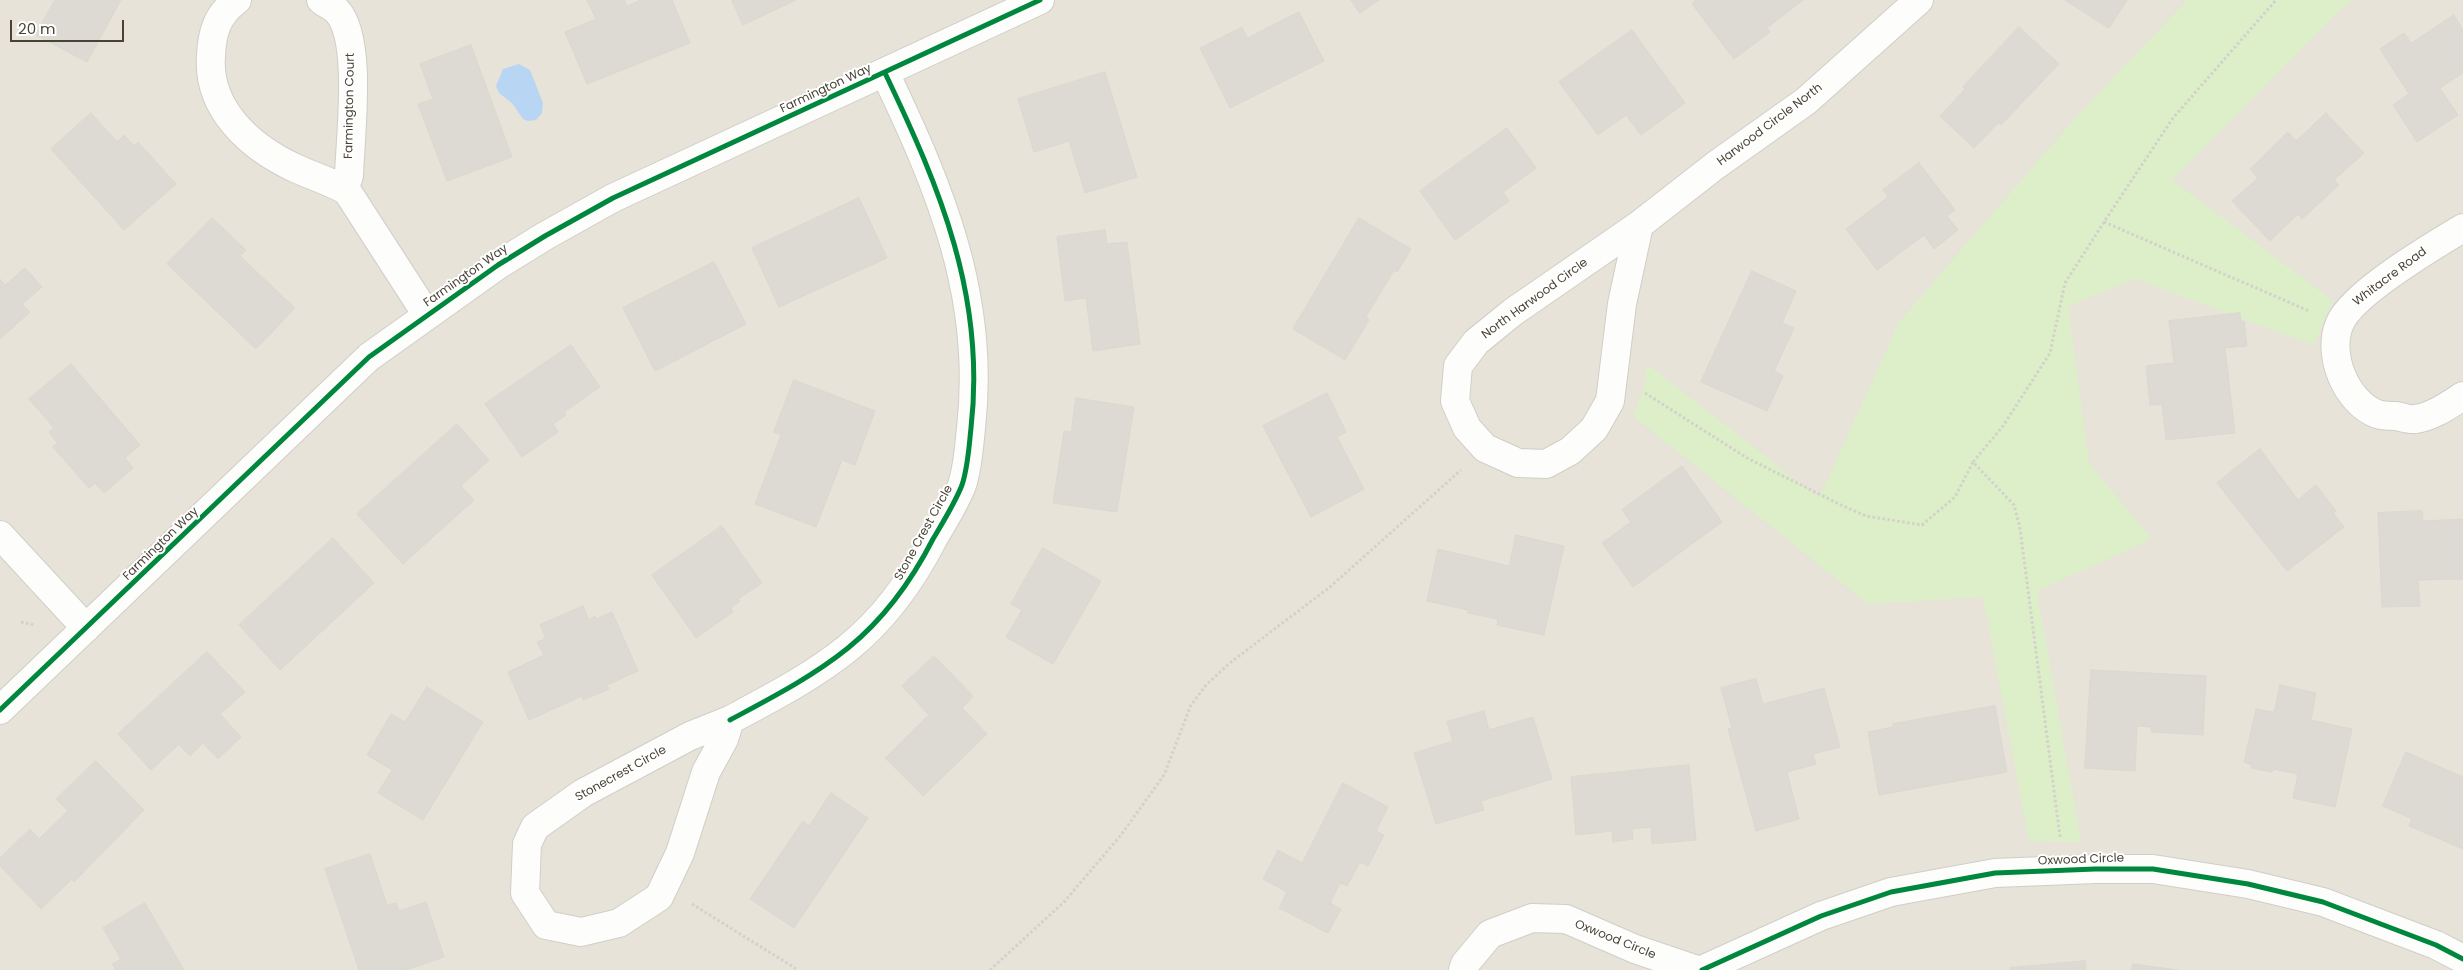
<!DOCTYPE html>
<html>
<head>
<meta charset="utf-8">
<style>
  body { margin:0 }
  #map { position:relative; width:2463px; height:970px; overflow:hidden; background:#f2f1eb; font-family:Poppins,sans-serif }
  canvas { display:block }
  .scale { position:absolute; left:10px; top:20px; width:114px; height:22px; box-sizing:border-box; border:2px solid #494336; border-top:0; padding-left:6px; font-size:15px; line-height:18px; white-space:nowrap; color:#494336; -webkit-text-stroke:4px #fff; paint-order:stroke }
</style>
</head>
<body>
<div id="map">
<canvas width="2463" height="970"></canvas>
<div class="scale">20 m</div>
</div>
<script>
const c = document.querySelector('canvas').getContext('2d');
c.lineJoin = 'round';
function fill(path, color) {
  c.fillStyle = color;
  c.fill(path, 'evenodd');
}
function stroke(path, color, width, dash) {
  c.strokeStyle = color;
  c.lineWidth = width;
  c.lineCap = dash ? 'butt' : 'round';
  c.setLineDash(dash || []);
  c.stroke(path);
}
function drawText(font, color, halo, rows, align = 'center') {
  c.font = font + ' Poppins,sans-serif';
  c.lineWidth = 4;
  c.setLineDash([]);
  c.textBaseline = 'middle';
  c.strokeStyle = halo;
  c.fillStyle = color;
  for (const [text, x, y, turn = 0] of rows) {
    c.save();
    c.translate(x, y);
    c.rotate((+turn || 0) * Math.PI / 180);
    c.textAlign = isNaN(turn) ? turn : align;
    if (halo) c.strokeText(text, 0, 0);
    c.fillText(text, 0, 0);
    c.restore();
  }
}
fill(new Path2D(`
  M0 0H2463V970H0Z`), '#e7e3d8');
fill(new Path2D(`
  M2187 0H2353L2342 8 2172 180 2333 301 2314 345 2135 279 2068 306 2089 463 2152 539 2037 591 2081 842 2029 841 1983 597 1868 604 1633 416 1643 391 1647 364 1819 498 1899 322 2077 116Z`), '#dcefc9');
fill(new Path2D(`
  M519 64 530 70 543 103 542 113 536 120 528 121 523 119 512 103 499 93 496 86 503 69Z`), '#b8d6f3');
const building = new Path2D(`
  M55 0H121L87 62 36 35Z
  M587 0H624L627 6 641 0H672L690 43 587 84 565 32 596 19Z
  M732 0H796L743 25Z
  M1351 0H1379L1360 13Z
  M1696 0H1803L1767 28 1770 32 1734 59 1692 4Z
  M2065 0H2127L2109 28Z
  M1299 12 1324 61 1230 108 1200 48 1242 27 1247 38Z
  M2454 15 2463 30V73L2440 88 2458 115 2417 142 2393 105 2409 94 2380 49 2404 33 2411 43Z
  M2019 27 2059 64 2001 125 1999 122 1974 148 1940 116 1965 89 1963 87Z
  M1632 30 1685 103 1641 135 1626 115 1598 135 1559 82Z
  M471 45 512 157 447 181 418 104 433 99 420 64Z
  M1105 72 1137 177 1085 193 1069 141 1034 152 1018 99Z
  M91 113 117 142 124 135 134 146 138 142 176 184 124 230 51 149Z
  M2326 113 2364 153 2334 180 2339 185 2302 219 2298 214 2270 241 2232 201 2258 178 2250 169 2288 132 2296 141Z
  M1507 128 1536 168 1503 192 1509 201 1455 240 1420 191Z
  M1919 163 1955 210 1947 216 1958 230 1934 249 1924 235 1877 270 1846 229 1888 197 1883 190Z
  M859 198 887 258 779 307 752 248Z
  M212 218 246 250 240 256 295 308 256 349 167 264Z
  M1359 218 1411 249 1397 272 1394 270 1366 317 1369 320 1345 360 1293 329Z
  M1105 230 1107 244 1127 242 1140 344 1093 351 1086 298 1065 301 1057 237Z
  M714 262 746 324 655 371 623 308Z
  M25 268 42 287 22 304 30 312 0 339V279L5 285Z
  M1752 271 1796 291 1782 323 1794 328 1774 371 1783 376 1767 411 1701 382Z
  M2240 313 2241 322 2244 321 2247 346 2225 348 2235 433 2166 440 2162 404 2150 405 2146 366 2174 363 2169 321Z
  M571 345 600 387 564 412 566 415 553 424 558 432 522 457 485 404Z
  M71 364 140 445 125 458 133 468 104 493 95 483 89 488 53 447 57 443 49 432 54 428 29 399Z
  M794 380 875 411 855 465 842 460 816 527 755 504 781 435 774 432Z
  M1327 393 1346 432 1337 437 1364 489 1311 517 1263 426Z
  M1076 398 1134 407 1117 512 1053 503 1064 431 1071 432Z
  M457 424 489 460 461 486 474 500 403 564 357 514Z
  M2260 449 2298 500 2316 485 2336 511 2333 513 2344 527 2287 571 2217 483Z
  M1682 466 1722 522 1633 587 1602 543 1631 522 1622 510Z
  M2422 511 2423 521 2463 519V579L2418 580 2420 606 2382 607 2378 513Z
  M722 526 762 583 738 599 740 601 731 608 733 612 696 638 652 575Z
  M1516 535 1564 546 1544 635 1497 625 1498 619 1468 613V610L1427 601 1438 549 1509 566Z
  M333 538 374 583 280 670 239 625Z
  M1043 548 1101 581 1053 664 1006 637 1022 610 1011 604Z
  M583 606 589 620 595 616 596 619 612 612 638 671 607 685 609 689 583 700 582 696 529 720 508 672 544 655 537 642 546 638 540 625Z
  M207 652 245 692 220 714 241 737 218 759 203 743 190 756 179 744 151 770 118 734Z
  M934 656 973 696 962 708 987 734 923 796 885 758 929 715 902 686Z
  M2091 670 2206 676 2203 735 2151 732V727L2137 726 2135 771 2085 768Z
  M1756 679 1763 704 1824 688 1840 747 1813 754 1816 764 1787 772 1799 819 1756 831 1728 729 1732 728 1721 688Z
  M2280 685 2316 693 2311 720 2352 729 2335 807 2293 798 2298 774 2273 769 2272 772 2251 768 2252 765 2244 762 2256 709 2274 712Z
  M427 687 483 722 423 820 378 793 392 770 367 755 391 714 405 722Z
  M1995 706 2007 772 1879 795 1868 732 1893 727V724Z
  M1484 711 1489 730 1533 717 1552 779 1481 801 1484 810 1436 824 1414 753 1453 741 1447 722Z
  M2406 752 2463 777V849L2409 826 2412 819 2383 806Z
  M96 761 144 810 74 882 72 879 41 909 0 866V858L30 829 39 839 68 811 56 799Z
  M1689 765 1696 840 1652 844 1651 827 1632 829 1633 839 1613 842 1612 831 1576 835 1571 777Z
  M1343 783 1388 807 1376 831 1384 835 1368 866 1360 862 1347 886 1340 883 1330 903 1341 909 1328 933 1279 908 1287 892 1263 879 1278 850 1302 863Z
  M831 793 868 818 794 928 750 899 803 821 809 826Z
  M370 854 387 905 396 903 399 911 426 902 444 957 406 970H359L325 869Z
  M145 903 184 970H116L112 964 121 959 103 928Z
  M2085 961 2086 970H2010V968Z
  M2133 964 2178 970H2132Z`);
fill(building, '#dcdad3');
stroke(building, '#dad8d0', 1);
const minor = new Path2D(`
  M237 0C217 15 212 32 211 56 207 109 250 147 295 168 312 176 330 181 347 191L345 187 349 176C350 137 363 39 337 11 333 7 326 4 321 0
  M347 191 427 315
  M1639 225 1622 304 1610 401 1594 429 1570 451 1546 464 1518 463 1485 448 1467 428 1455 401 1458 366 1476 342 1513 312Z
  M1639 225 1716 165 1806 101 1919 0
  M2463 228C2433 246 2353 293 2340 323 2326 354 2346 402 2377 414 2383 416 2390 416 2396 416 2402 417 2410 420 2415 419 2432 417 2449 405 2463 396
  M0 535 86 628
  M0 710 369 357 498 265 545 236 613 198 1040 0
  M730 720C771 698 812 677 848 648 885 618 912 580 933 539 943 522 955 503 962 485 968 467 969 446 971 428 986 297 940 188 885 73
  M730 720 724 739 706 772 680 853 659 897 619 923 581 932 546 925 525 893 527 844 535 827 583 793 690 736Z
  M1463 970 1465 964 1490 934 1532 918 1566 919 1635 949 1697 970
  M1702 970 1821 916 1891 892 1995 873 2095 869H2153L2248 884 2323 902 2436 945 2463 959`);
stroke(minor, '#d0cec8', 30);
stroke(new Path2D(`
  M2104 222 2309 311
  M1645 393 1747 458 1843 506 1866 516 1922 525 1955 497 1973 462
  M21 622 35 625
  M2060 837 2020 528 2014 505 1973 462 2003 426 2050 353 2065 283 2104 222 2173 118 2276 0
  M692 904 798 970
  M990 970 1064 902 1121 835 1164 775 1191 705 1206 685 1231 662 1330 587 1461 470`), '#d2d1ca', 3, [2.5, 2.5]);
stroke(minor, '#fdfdfc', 28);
stroke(new Path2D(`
  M0 710 369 357 498 265 545 236 613 198 1040 0
  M730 720C771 698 812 677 848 648 885 618 912 580 933 539 943 522 955 503 962 485 968 467 969 446 971 428 986 297 940 188 885 73
  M1702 970 1821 916 1891 892 1995 873 2095 869H2153L2248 884 2323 902 2436 945 2463 959`), '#00873e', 5);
drawText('12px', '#494336', '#fff', [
  ["Farmington Way",826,89,-25],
  ["Farmington Court",350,106,-89],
  ["Harwood Circle North",1770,125,-37],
  ["Farmington Way",466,276,-35],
  ["Whitacre Road",2390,277,-37],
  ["North Harwood Circle",1535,299,-36],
  ["Stone Crest Circle",924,533,-61],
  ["Farmington Way",161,544,-44],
  ["Stonecrest Circle",621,774,-29],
  ["Oxwood Circle",2081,860,-2],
  ["Oxwood Circle",1615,940,22]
]);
</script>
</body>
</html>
